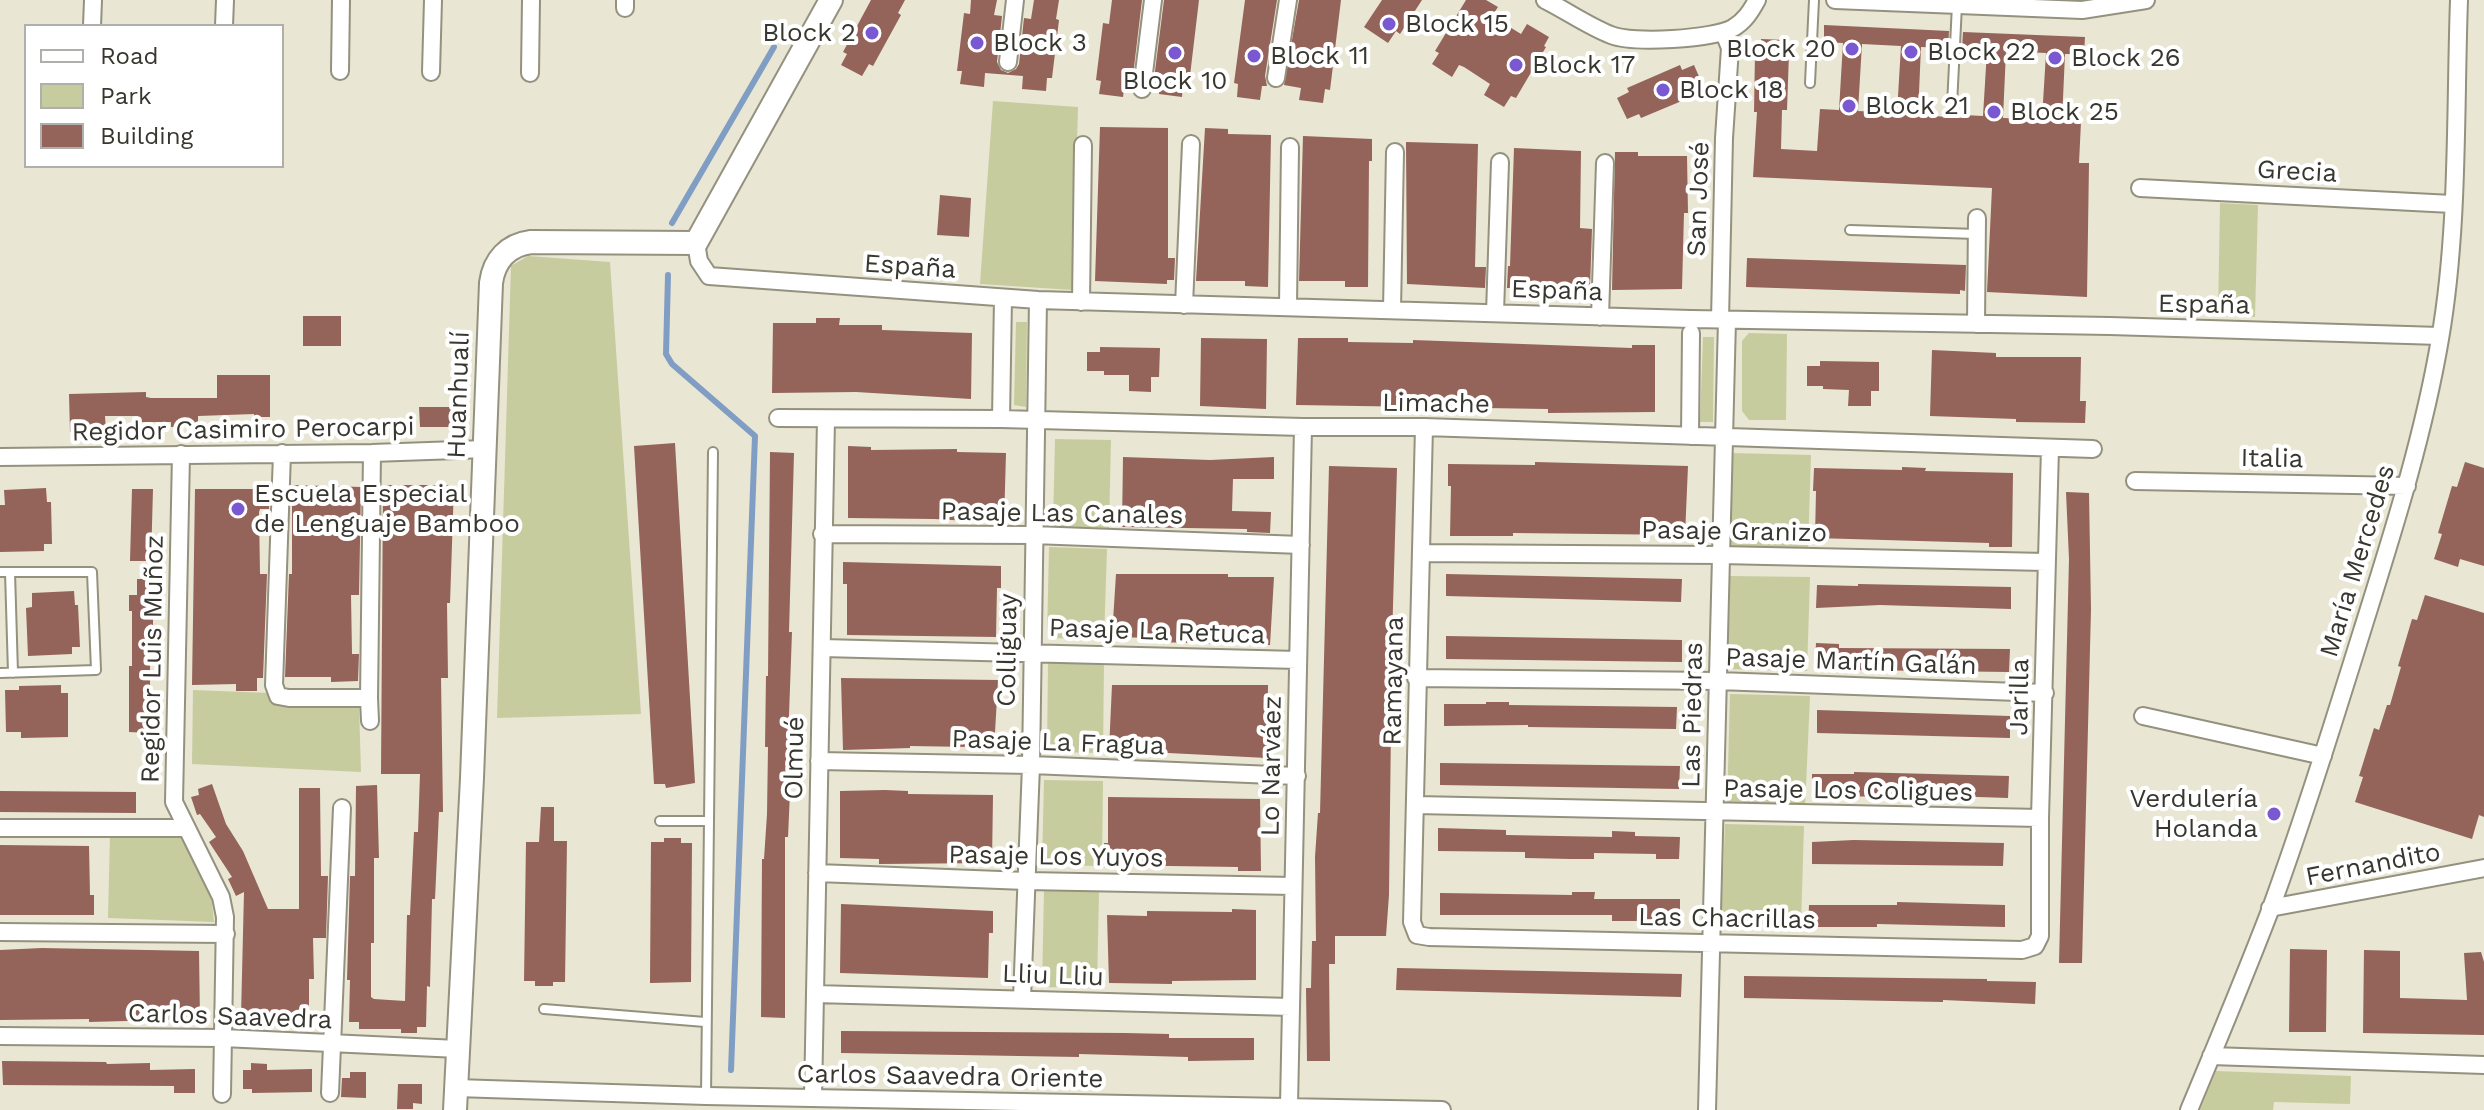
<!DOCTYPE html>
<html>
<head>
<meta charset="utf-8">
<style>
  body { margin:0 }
  #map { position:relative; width:2484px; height:1110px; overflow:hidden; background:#e9e6d3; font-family:"Work Sans",sans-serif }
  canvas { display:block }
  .legend { position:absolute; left:24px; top:24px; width:260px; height:144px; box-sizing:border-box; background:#fff; border:2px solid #afafac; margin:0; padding:10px 14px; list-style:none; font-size:24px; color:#38372f }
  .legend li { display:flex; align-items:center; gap:16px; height:40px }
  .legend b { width:40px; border:2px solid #afafac }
</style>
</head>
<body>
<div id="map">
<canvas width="2484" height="1110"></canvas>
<ul class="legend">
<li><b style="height:10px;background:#fff"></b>Road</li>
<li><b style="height:22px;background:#c7cc9f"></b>Park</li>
<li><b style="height:22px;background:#94635a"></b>Building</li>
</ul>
</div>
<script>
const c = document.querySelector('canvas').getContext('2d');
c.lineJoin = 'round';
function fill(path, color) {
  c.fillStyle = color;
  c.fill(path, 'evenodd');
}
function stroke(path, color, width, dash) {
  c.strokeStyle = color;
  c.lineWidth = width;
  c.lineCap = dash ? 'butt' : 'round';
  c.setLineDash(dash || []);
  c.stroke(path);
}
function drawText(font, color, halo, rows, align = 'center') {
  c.font = font + ' "Work Sans",sans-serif';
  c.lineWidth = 8;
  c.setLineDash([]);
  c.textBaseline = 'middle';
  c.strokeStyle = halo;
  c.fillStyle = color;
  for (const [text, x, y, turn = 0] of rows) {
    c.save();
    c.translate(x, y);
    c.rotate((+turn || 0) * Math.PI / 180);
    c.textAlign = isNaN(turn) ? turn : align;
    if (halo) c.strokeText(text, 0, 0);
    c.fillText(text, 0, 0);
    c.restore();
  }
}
fill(new Path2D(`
  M993 101 1078 107 1073 290 980 284Z
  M2220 203 2258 205 2255 317 2218 316Z
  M528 256 610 262 641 714 497 718 511 266Z
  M1016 322H1027L1026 407 1014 405Z
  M1749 333 1787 334 1786 420H1749L1742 411V341Z
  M1703 337H1714L1713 422H1700Z
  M1055 439 1111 440 1109 528 1053 527Z
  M1731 453 1811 455 1808 549 1728 546Z
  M1049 547 1107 549 1104 639 1047 638Z
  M1730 576 1810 577 1807 671 1728 669Z
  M1048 662 1104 663 1103 753 1047 752Z
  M193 690 270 693 359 705 361 772 192 764Z
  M1730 694 1810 696 1805 808 1727 805Z
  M1044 780 1103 781 1102 866 1042 865Z
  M1725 824 1804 826 1801 925 1721 923Z
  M110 834 180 836 211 894 214 922 108 918Z
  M1044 890 1099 892 1097 988 1042 987Z
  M2216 1071 2351 1076 2350 1104 2274 1102 2273 1110H2200Z`), '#c7cc9f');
stroke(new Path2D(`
  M672 223 774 47
  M668 275 666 354 672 364 755 436 731 1070`), '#809ec4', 6);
fill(new Path2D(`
  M871 0H905L898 13 901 15 873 66 869 64 862 76 841 65 847 54 843 52Z
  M971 0H997L994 15 1002 16 997 62 1001 70 1008 73 1016 69 1019 64 1024 18 1031 19 1034 0H1059L1056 19 1059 20 1052 78H1047L1046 91 1022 89 1023 76 985 73 984 87 960 84 962 71H957L964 13 970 14Z
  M1112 0H1142L1132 84 1125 83 1123 97 1099 94 1101 81 1096 80 1103 23 1109 24Z
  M1164 0H1199L1189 84 1183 83 1182 97 1159 94V88L1153 87Z
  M1245 0H1277L1265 76 1267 86H1262L1260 100 1237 97 1238 84 1234 83Z
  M1299 0H1341L1330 90 1325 89 1323 103 1299 100 1301 88 1284 85Z
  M1382 0H1422L1400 34 1396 31 1388 43 1364 27Z
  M1466 0H1486L1498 7 1492 16 1521 34 1527 24 1549 37 1544 46 1546 47 1516 98 1511 96 1504 107 1484 95 1490 84 1464 67 1459 65 1452 77 1432 64 1439 53 1435 51Z
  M1824 25 1949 31 1948 48 1921 47 1918 115 1964 118V115L1983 116 1987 50 1962 49 1963 32 2085 37 2084 54H2065L2062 121 2081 122 2079 163H2089L2087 297 1987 292 1992 188 1753 177 1757 112H1754L1755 53H1760L1761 39 1785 40 1784 53H1789L1787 110H1782L1781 149 1817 151 1820 109 1839 110 1843 43 1824 42ZM1862 44 1901 46 1897 113 1858 111ZM2006 51 2046 53 2042 119 2003 118Z
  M1680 65 1682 70 1694 65 1704 88 1694 92 1696 95 1641 118 1639 114 1627 119 1617 98 1629 92 1627 88Z
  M1100 127 1168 128V258H1175L1174 280H1167V284L1095 281Z
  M1205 128 1228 129V134L1271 135 1268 287 1245 286V281H1196Z
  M1303 136 1372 139V161H1369L1368 287H1345V281H1299Z
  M1406 142 1478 144 1475 267H1486L1485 288 1407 284Z
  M1514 148 1581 151 1580 228 1592 229 1590 287 1507 288 1508 266H1510Z
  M1615 152H1638V156H1687L1688 213H1684L1682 289 1612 290Z
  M940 195 971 198 969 237 937 235Z
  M1747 258 1966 265 1965 291 1960 290V294L1746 287Z
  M303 316H341V346H303Z
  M816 318H840L839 325H882V330L972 333 971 399 856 392 772 393 773 323H816Z
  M1201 338 1267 339 1266 409 1200 406Z
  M1298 338H1348V342L1413 343V340L1632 348V345H1655V412L1548 413V409L1296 405Z
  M1100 347 1160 348 1159 377H1151V392L1129 391V375H1104V371H1087V352H1100Z
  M1932 350 1996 353V357H2081L2080 401H2086L2085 423 2016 422V419L1930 416Z
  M1820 361 1879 362V391H1871V406H1848L1849 390 1823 389V386H1807V366H1820Z
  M217 375H270V417H254V414L198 416V427H171V422H138V416H105L106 431 70 432 69 394 146 392V397L151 398H217Z
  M419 407H455V427H420Z
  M675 443 695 783 666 788 665 784H654L634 446Z
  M848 446 871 447V450L957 449V452L1006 453 1004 523 934 519 848 518Z
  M770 452 794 453 789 632H792L787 770H791L788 837H785V1018L761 1017 762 859H764L767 814 768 747H765L766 676H768Z
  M1123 457 1210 460 1274 457V479H1233L1232 511 1271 512 1270 533 1247 532V529L1122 527Z
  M1535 462 1688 466 1685 535 1513 533V536H1450L1451 486H1448V464L1535 465Z
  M2465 462 2484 468V566L2460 559 2458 567 2434 559 2442 534 2438 533 2452 486 2457 487Z
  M1329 466 1397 468 1392 640 1389 895 1386 936H1335V964H1329L1330 1061H1307L1306 988H1311L1312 941H1316L1315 857 1318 813H1320Z
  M1902 467 1926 468 1925 471 2013 473 2012 547H1989V543L1815 538 1816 491H1813L1814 468 1902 470Z
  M292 485 361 487 359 595H351L352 654H359L358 681 331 682V677H285L289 574H292Z
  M385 485H454L450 603H447L448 678H441L443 812H439L435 899H432L430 987 427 986 426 1027H417V1033H401V1029H359V1022H349L350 980H347L350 876H355L356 786 377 785 379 858H374V943H371V997L374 999 405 1001 407 915H410L414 832H418L420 774H381L383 487Z
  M46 488 47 502H51L52 544H44V551L0 552V505H5L4 490Z
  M132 489H153L151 561H130Z
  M195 489H270L269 509H260L259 512 260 574H267L263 678H257V691H236V684L192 685Z
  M2066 492 2089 493 2091 609 2082 963H2059L2069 559Z
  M843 562 1001 566V588H997L996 637 847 635V584H843Z
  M1116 574H1228V577H1274L1270 645 1156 642V638L1112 637Z
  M1446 574 1682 579 1681 602 1446 596Z
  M137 579H158V611H153V657H150V733L129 732V666H132V611H129V595H137Z
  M1858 584 2011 587V609L1880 605 1816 608 1817 585 1858 586Z
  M74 591 75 605H78L80 647H72V654L28 656 26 608 32 607V593Z
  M2425 595 2484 613V817L2479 815 2472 839 2355 802 2363 777 2359 776 2374 728 2379 730 2387 705H2390L2401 667 2398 666 2412 619 2417 620Z
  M1446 636 1682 640V662L1446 659Z
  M1816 643 1839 644V648L2010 649 2009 672 1857 670V666L1815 665Z
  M841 678 998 680 994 750 971 749V747L910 746V748L843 750Z
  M61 685V693H68V737L21 738V732H6L5 690H19V686Z
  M1112 685H1268L1267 758 1109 750Z
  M1486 702H1509V705L1677 707 1676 729 1528 727V725L1444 726V704H1486Z
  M1817 710 2010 716V738L1817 733Z
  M1440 763 1680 766 1679 789 1440 785Z
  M1854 772 2009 776 2008 798 1920 795V797L1812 796V774H1854Z
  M212 784 226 824 243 851 268 909H299V788H320L321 876H328L326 938H313L314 979H309V1023H251V1016H241L244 892 236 896 228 879 232 877 209 842 216 837 200 814 197 815 191 797 199 795 198 789Z
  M885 790 908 791V794L993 795 992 863 879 864V859L840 858V791Z
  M0 791 136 792V813L0 812Z
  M1108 797 1260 799 1261 871H1238V867L1103 865 1104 843H1108Z
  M541 807H554V841H567L565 982H553V986H535V981H524L526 842H539Z
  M1438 828 1506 830V835L1612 837V831L1635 832V836L1680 837 1679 859H1656V854L1594 853V859H1571L1525 858V852L1438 851Z
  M664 838H681V843H692L691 982 650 983 651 842H664Z
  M1854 840 2004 843 2003 866 1812 864V842Z
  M0 845 89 846 90 895H94V915H0Z
  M1572 892H1595L1594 899H1680V921H1612V915H1440V893L1572 895Z
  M1897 902 2005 905V927L1877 924V927H1808L1809 905H1897Z
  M841 904 993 911V933H989L988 978 840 973Z
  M1232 909 1256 910V980L1172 981V984L1109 983 1107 915 1147 916V911L1232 912Z
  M42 948 199 951 200 1019 89 1022V1019L0 1020V950Z
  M2290 949 2327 950 2326 1032H2289Z
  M2364 950 2400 951V998L2467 1000 2464 953 2481 952 2484 962V1035L2363 1033Z
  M1397 968 1682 974 1681 997 1396 990Z
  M1744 976 1987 979V981L2036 982 2035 1004 1943 1000V1002L1744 998Z
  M841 1031 1125 1033 1169 1034V1038H1254V1060L1188 1061V1057L1079 1054V1057L841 1053Z
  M2 1061 106 1062 107 1064 150 1063V1070L195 1069V1093H174V1086L3 1085Z
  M251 1063 267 1064V1070L312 1069V1092L252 1093V1089H243V1070H251Z
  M350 1072H366V1098L341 1097 342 1078H350Z
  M398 1084H422V1104L413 1103V1109H397Z`), '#94635a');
const service = new Path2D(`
  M1810 83 1814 0
  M1952 105 1957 5
  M1850 230 1977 234
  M0 572H92L96 670 0 673
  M10 572 13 673
  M660 821H709
  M544 1009 705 1022
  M706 1096 713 452`);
const minor = new Path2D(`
  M1545 0C1567 11 1588 26 1611 35 1633 44 1713 39 1733 28 1745 21 1751 11 1757 0
  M1835 0 2082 10 2146 0
  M625 8V0
  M92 26 93 0
  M224 26 225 0
  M1008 62 1015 0
  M340 71 341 0
  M431 72 433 0
  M530 73 531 0
  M1276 78 1288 0
  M1142 89 1153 0
  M2140 188 2452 204
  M696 243 699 261 709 276 1038 300 1691 319 2110 326 2440 336
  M1081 302 1083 145
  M1184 305 1191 144
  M1288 306 1290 147
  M1392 310 1395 152
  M1495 313 1500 162
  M1600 317 1605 163
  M1720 320 1724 138 1730 48 1724 33
  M1976 324 1977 218
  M778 418 1001 419 1303 427H1424L2093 449
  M1001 419 1003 298
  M1424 427 1412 922 1417 935 1429 937 2022 950 2035 946 2040 936V818L2050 448
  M1690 436 1691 333
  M282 453 274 685 278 696 289 698H369L372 453
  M181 454 174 802 221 897 225 917 222 1094
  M0 457 372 453 486 449
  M2135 481 2407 486
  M822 534 1033 535 1301 545
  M1422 553 1720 555 2046 562
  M822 648 1298 660
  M1416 678 1718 681 2045 693
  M369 698 370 721
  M2143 716 2323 756
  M819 761 1031 765 1297 776
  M1416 805 2040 818
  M0 828H185
  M817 873 1026 881 1293 886
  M2270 908 2484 868
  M0 932 226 934
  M815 994 1291 1007
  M1022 999 1031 765 1038 300
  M0 1036 223 1038 458 1049
  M2211 1056 2484 1065
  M456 1088 706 1096 1442 1110
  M330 1093 342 808
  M813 1098 826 419
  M1289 1105 1303 427
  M1707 1110 1727 320
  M2189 1110C2217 1043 2245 976 2271 908 2304 817 2333 724 2362 631 2392 535 2423 439 2440 339 2459 229 2455 111 2459 0`);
const tertiary = new Path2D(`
  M455 1110 472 778 491 283C494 260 508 245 531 242L696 243 831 0`);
stroke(service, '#94917f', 12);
stroke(minor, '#94917f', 20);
stroke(tertiary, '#94917f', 26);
stroke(service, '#fff', 8);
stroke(minor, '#fff', 16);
stroke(tertiary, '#fff', 22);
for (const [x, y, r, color] of [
  [1389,24,8,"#7958d2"],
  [872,33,8,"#7958d2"],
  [977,43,8,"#7958d2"],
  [1852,49,8,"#7958d2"],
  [1911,52,8,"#7958d2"],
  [1175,53,8,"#7958d2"],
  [1254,56,8,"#7958d2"],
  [2055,58,8,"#7958d2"],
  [1516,65,8,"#7958d2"],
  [1663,90,8,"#7958d2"],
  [1849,106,8,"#7958d2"],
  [1994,112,8,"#7958d2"],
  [238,509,8,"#7958d2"],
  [2274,814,8,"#7958d2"]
]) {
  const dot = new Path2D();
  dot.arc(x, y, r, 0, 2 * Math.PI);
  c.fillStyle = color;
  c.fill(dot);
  stroke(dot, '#fff', 3);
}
drawText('26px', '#38372f', '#fff', [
  ["Block 15",1405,24],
  ["Block 2",856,33,"right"],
  ["Block 3",993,43],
  ["Block 20",1836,49,"right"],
  ["Block 22",1927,52],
  ["Block 11",1270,56],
  ["Block 26",2071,58],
  ["Block 17",1532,65],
  ["Block 10",1175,81,"center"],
  ["Block 18",1679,90],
  ["Block 21",1865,106],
  ["Block 25",2010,112],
  ["Escuela Especial",254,494],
  ["de Lenguaje Bamboo",254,524],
  ["Verdulería",2258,799,"right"],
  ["Holanda",2258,829,"right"]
], 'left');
drawText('26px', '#38372f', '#fff', [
  ["Grecia",2297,172,3],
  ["San José",1699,199,-88],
  ["España",910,267,4],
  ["España",1557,291,2],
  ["España",2204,305,1],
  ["Huanhualí",459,395,-88],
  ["Limache",1436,404,1],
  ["Regidor Casimiro Perocarpi",243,430,-1],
  ["Italia",2272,459,1],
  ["Pasaje Las Canales",1062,514,1],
  ["Pasaje Granizo",1734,532,1],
  ["María Mercedes",2358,561,-73],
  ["Pasaje La Retuca",1157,632,2],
  ["Colliguay",1008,650,-89],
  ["Regidor Luis Muñoz",153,659,-89],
  ["Pasaje Martín Galán",1851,662,2],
  ["Ramayana",1394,681,-89],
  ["Jarilla",2020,697,-89],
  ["Las Piedras",1693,715,-89],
  ["Pasaje La Fragua",1058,743,2],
  ["Olmué",795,758,-89],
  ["Lo Narváez",1272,766,-89],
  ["Pasaje Los Coligues",1848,791,1],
  ["Pasaje Los Yuyos",1056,857,1],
  ["Fernandito",2373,865,-11],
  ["Las Chacrillas",1727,919,1],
  ["Lliu Lliu",1053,976,2],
  ["Carlos Saavedra",230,1017,2],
  ["Carlos Saavedra Oriente",950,1077,1]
]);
</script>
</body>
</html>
